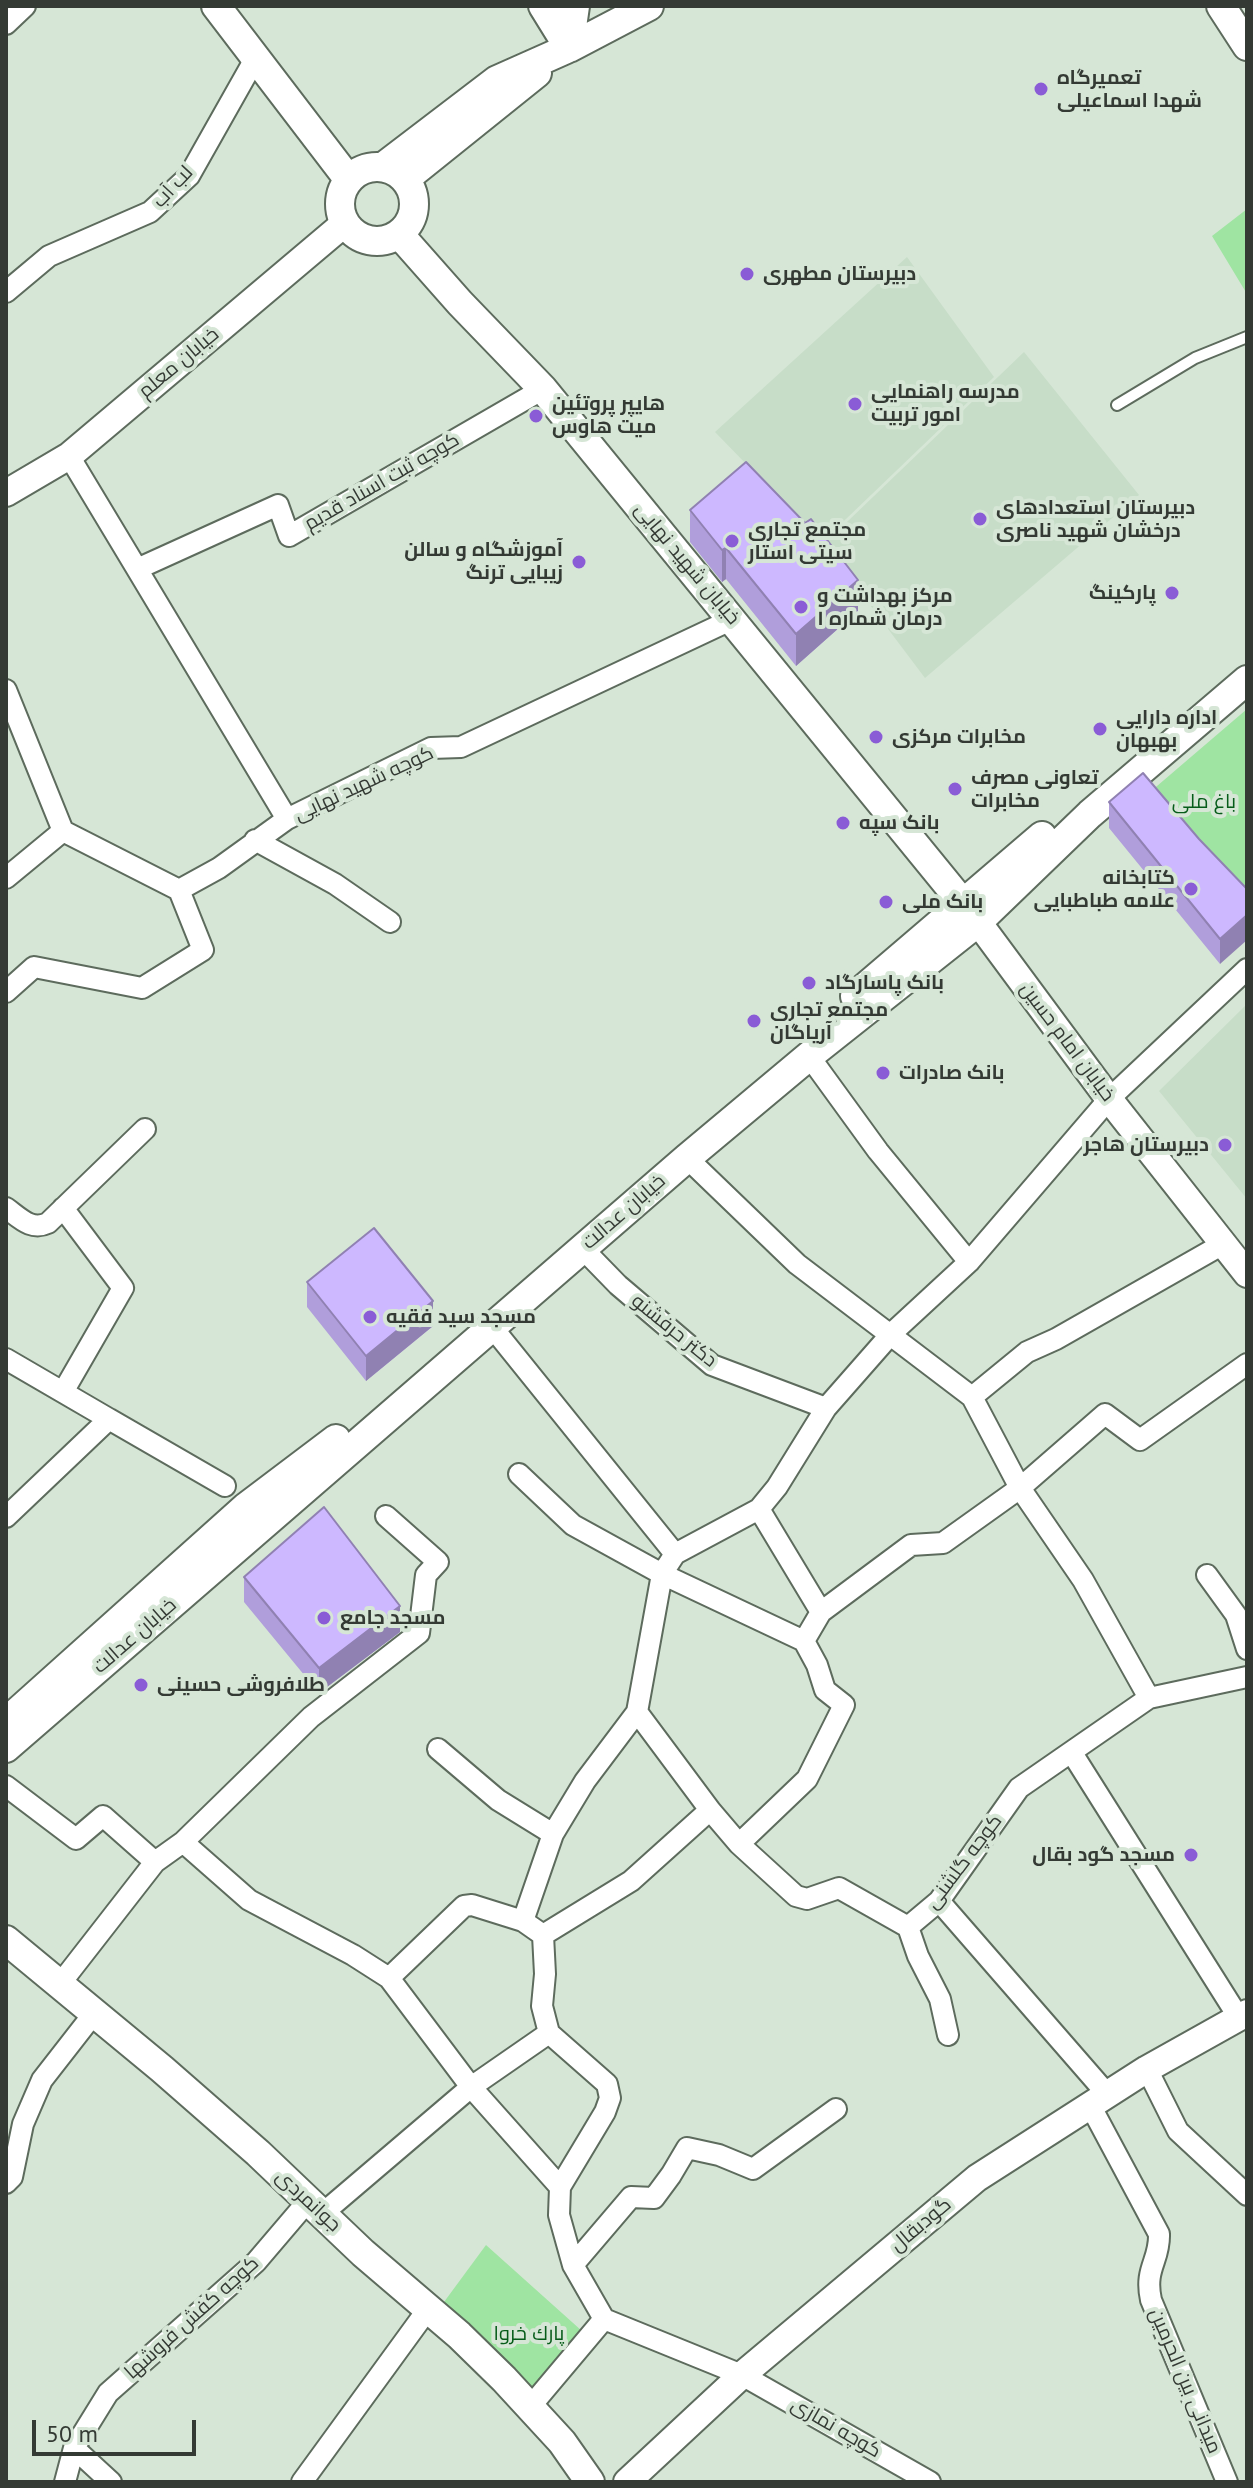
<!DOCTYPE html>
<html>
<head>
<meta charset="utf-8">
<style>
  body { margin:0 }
  #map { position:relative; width:1253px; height:2488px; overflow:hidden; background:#d6e6d6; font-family:"PT Sans",sans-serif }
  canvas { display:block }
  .frame { position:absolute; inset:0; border:8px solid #343a34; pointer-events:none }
  .scale { position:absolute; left:32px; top:2420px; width:164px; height:36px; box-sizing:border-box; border:4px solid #343a34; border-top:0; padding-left:10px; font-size:24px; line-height:28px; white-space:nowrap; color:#343a34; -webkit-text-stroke:6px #d6e6d6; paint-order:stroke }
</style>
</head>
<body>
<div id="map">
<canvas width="1253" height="2488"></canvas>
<div class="frame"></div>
<div class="scale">50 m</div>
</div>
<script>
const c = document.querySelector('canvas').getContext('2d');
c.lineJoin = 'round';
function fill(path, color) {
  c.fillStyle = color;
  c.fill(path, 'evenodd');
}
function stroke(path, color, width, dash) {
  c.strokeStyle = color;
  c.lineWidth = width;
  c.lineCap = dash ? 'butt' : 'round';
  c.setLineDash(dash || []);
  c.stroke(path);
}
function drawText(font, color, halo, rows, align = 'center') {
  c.font = font + ' "PT Sans",Cairo,sans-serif';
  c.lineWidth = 8;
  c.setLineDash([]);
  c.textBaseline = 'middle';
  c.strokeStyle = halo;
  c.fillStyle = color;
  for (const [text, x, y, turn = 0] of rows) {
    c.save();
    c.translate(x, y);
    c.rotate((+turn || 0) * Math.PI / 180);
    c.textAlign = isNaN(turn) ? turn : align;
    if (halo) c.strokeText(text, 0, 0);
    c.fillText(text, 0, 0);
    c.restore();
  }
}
fill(new Path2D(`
  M907 257 994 377 822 542 715 432Z
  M1024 352 1139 495 925 678 824 544Z
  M1247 1004V1199L1159 1091Z`), '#c7ddc8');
fill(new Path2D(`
  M1247 209V294L1212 236Z
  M1247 709V914L1143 798Z
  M486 2245 582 2331 531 2391 444 2302Z`), '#9fe4a2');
const service = new Path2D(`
  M1117 405 1195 358 1247 337`);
const minor = new Path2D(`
  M6 24 25 6
  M6 292 49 256 150 212 189 176 255 59
  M69 456 137 569 278 505 289 536 543 389
  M137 569 287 819
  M6 690 63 831 179 890 203 950 142 988 34 967 6 992
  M255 840 335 884 390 922
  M6 878 63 831
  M179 890 219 868 287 819 431 748 461 747 733 619
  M809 1056 878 1151 969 1262
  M687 1158 797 1264 972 1397 1020 1488 1083 1580 1149 1698
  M6 1208C20 1218 31 1231 48 1223L145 1129
  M582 1248 618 1285 712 1365 826 1408
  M492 1327 675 1554 662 1574 637 1712 710 1810
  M6 1359 109 1419 6 1517
  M63 1392 123 1288 63 1208
  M972 1397 1027 1352 1056 1339 1223 1244
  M109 1419 225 1486
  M519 1474 573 1525 662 1574 804 1641
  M759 1509 821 1612 911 1545 943 1543 1020 1488 1105 1414 1140 1440 1247 1364
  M675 1554 759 1509 777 1487 826 1408 891 1334 969 1262 1109 1099 1247 969
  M1207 1575 1236 1615 1247 1649
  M438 1749 498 1800 553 1834
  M1072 1753 1239 2018
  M6 1786 76 1839 103 1816 155 1862 183 1842 249 1900 353 1955 389 1978 464 1906 472 1905 523 1921 543 1935 545 1974 542 2006 549 2033 607 2084 610 2098 605 2112 560 2187 559 2215 573 2265 604 2319 530 2407
  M183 1842 311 1717 419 1633 426 1575 438 1562 386 1516
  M739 1844 807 1779 844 1705 825 1690 817 1665 804 1641 821 1612
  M939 1901 1107 2094
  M523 1921 553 1834 585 1781 637 1712
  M908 1927 918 1956 940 1999 948 2035
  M543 1935 631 1881 710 1810 739 1844 796 1896 807 1899 839 1888 908 1927 939 1901 1019 1788 1149 1698 1247 1677
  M389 1978 471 2087 549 2033
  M60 1984 155 1862
  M1147 2069 1178 2131 1247 2195
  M1090 2105 1159 2234C1160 2261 1144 2268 1151 2300L1227 2482
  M6 2183 12 2177 23 2124 42 2080 95 2012
  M322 2214 471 2087 560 2187
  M573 2265 631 2197 654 2198 671 2175 687 2148 719 2155 753 2169 836 2109
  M604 2319 742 2375 930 2482
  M74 2448 111 2482
  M65 2482 74 2448 108 2393 256 2262 308 2201
  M302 2482 428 2309`);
const tertiary = new Path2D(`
  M6 493 69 456 345 223
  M978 922 1109 1099 1247 1274
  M627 2482 742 2375 977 2178 1147 2069 1247 2013`);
const secondary = new Path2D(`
  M216 6 349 180
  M543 6 569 48
  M1221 6 1247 46
  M569 48 575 6
  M383 167 497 80 569 48 649 6
  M340 204a37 37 0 1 1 74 0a37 37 0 1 1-74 0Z
  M405 179 537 73
  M399 234 460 303 543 389 975 918
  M855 996 1042 836
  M6 1722 246 1507 336 1439
  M6 1748 687 1158 809 1056 978 922 1090 814 1247 680
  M6 1940 162 2069 258 2153 363 2253 459 2335 504 2379 562 2442 590 2482`);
stroke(service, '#5d6b5d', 14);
stroke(minor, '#5d6b5d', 24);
stroke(tertiary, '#5d6b5d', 30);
stroke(secondary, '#5d6b5d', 32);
stroke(service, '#fff', 10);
stroke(minor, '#fff', 20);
stroke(tertiary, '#fff', 26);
stroke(secondary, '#fff', 28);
fill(new Path2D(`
  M690 510 858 611 796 666 726 579 722 582 690 542Z
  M1109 802 1199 839 1247 889 1220 964 1109 828Z
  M307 1282 433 1326 366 1381 307 1307Z
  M244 1577 400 1632 319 1693 244 1602Z`), '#b09edb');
fill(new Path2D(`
  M726 548V579L722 582V550Z
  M858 580V611L796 666V634Z
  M1247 915V940L1220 964V939Z
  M433 1301V1326L366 1381V1356Z
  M400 1606V1632L319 1693V1668Z`), '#9081b2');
const building = new Path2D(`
  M746 462 805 523 811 519 858 580 796 634 726 548 722 550 690 510Z
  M1143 773 1199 839 1247 889V915L1220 939 1109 802Z
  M374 1228 433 1301 366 1356 307 1282Z
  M324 1507 400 1606 319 1668 244 1577Z`);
fill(building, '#cdb8ff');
stroke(building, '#9081b2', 2);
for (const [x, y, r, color] of [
  [1041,89,8,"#8a5cd6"],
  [747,274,8,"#8a5cd6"],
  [855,404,8,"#8a5cd6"],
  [536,416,8,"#8a5cd6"],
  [980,519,8,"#8a5cd6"],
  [732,541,8,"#8a5cd6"],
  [579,562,8,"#8a5cd6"],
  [1172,593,8,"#8a5cd6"],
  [801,607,8,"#8a5cd6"],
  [1100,729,8,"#8a5cd6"],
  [876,737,8,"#8a5cd6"],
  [955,789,8,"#8a5cd6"],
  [843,823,8,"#8a5cd6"],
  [1191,889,8,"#8a5cd6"],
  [886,902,8,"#8a5cd6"],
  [809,983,8,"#8a5cd6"],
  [754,1021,8,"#8a5cd6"],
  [883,1073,8,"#8a5cd6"],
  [1225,1145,8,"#8a5cd6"],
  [370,1317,8,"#8a5cd6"],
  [324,1618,8,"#8a5cd6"],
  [141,1685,8,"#8a5cd6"],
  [1191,1855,8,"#8a5cd6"]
]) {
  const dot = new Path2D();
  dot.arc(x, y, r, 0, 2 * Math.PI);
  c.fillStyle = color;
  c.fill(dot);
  stroke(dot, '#d6e6d6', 3);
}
drawText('bold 20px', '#343a34', '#d6e6d6', [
  ["تعمیرگاه",1057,78],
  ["شهدا اسماعیلی",1057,101],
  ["دبیرستان مطهری",763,274],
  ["مدرسه راهنمایی",871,392],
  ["امور تربیت",871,415],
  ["هایپر پروتئین",552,404],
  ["میت هاوس",552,427],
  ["دبیرستان استعدادهای",996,508],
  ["درخشان شهید ناصری",996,531],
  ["مجتمع تجاری",748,530],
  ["سیتی استار",748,553],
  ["آموزشگاه و سالن",563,550,"right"],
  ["زیبایی ترنگ",563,573,"right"],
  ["پارکینگ",1156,593,"right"],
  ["مرکز بهداشت و",817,596],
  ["درمان شماره ۱",817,619],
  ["اداره دارایی",1116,718],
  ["بهبهان",1116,741],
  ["مخابرات مرکزی",892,737],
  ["تعاونی مصرف",971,778],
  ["مخابرات",971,801],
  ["بانک سپه",859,823],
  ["کتابخانه",1175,878,"right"],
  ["علامه طباطبایی",1175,901,"right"],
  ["بانک ملی",902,902],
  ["بانک پاسارگاد",825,983],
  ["مجتمع تجاری",770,1010],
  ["آریاگان",770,1033],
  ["بانک صادرات",899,1073],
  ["دبیرستان هاجر",1209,1145,"right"],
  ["مسجد سید فقیه",386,1317],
  ["مسجد جامع",340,1618],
  ["طلافروشی حسینی",157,1685],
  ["مسجد گود بقال",1175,1855,"right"]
], 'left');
drawText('20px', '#343a34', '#d6e6d6', [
  ["لب آب",173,187,-47],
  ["خیابان معلم",179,363,-40],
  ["کوچه ثبت اسناد قدیم",382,482,-30],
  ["خیابان شهید نهایی",687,564,50],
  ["کوچه شهید نهایی",364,784,-25],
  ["خیابان امام حسین",1067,1042,53],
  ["خیابان عدالت",624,1212,-41],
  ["دکتر حرفشنو",674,1331,39],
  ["خیابان عدالت",135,1636,-41],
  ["کوچه گلشنی",964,1862,-53],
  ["جوانمردی",308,2201,43],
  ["گودبقال",921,2225,-40],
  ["کوچه کفش فروشها",192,2318,-42],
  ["میدانی بین الحرمین",1185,2381,67],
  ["کوچه نمازی",836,2428,30]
]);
drawText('20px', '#065c19', '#d6e6d6', [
  ["باغ ملی",1204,802],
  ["پارك خروا",529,2334]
]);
</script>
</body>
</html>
